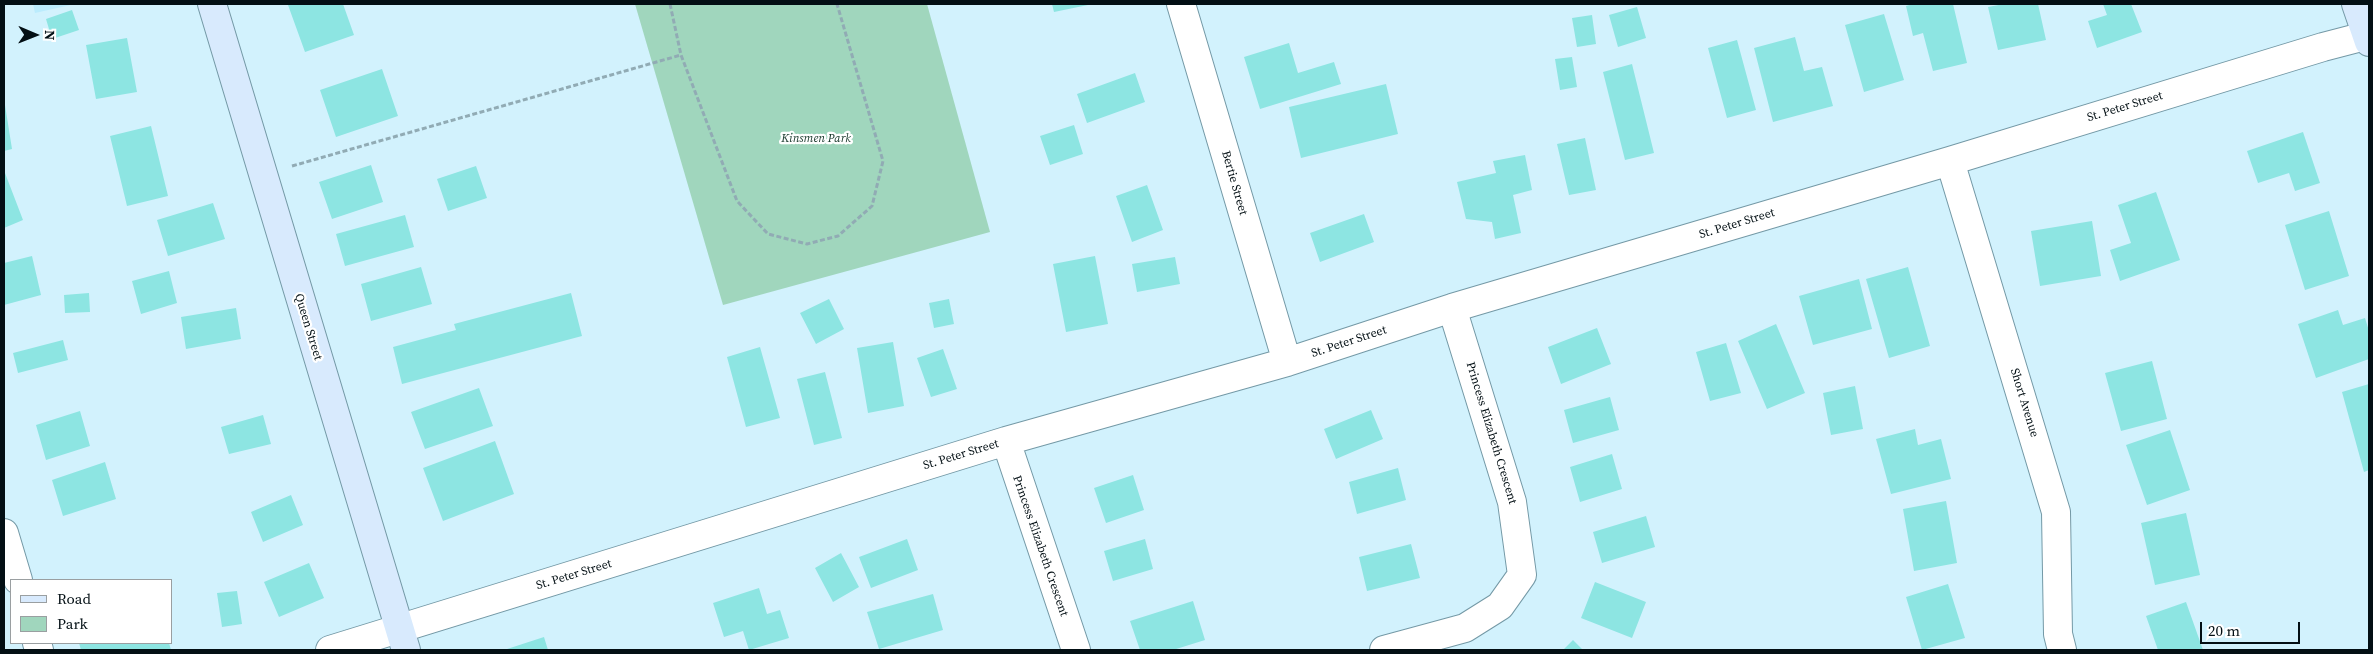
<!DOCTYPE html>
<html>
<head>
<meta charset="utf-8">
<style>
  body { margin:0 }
  #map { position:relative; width:2373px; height:654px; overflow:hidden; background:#d2f2fd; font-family:"Source Serif 4",serif }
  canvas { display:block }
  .frame { position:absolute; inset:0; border:5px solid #030f14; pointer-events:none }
  .legend { position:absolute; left:10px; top:579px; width:162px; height:65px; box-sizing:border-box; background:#fff; border:1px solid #9a9fa1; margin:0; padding:6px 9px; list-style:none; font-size:15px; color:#030f14 }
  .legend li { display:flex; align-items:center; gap:10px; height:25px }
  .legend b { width:25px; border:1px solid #9a9fa1 }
  .north { position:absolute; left:10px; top:10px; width:50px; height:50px; -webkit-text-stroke:4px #fff; paint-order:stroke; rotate:91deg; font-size:14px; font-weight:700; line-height:20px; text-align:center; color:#030f14 }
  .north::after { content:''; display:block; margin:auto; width:18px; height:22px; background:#030f14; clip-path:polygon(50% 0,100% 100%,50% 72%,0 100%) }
  .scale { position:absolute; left:2200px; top:622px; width:100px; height:22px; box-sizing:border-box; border:2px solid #030f14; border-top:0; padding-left:6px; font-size:15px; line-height:18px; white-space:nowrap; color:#030f14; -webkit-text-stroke:4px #fff; paint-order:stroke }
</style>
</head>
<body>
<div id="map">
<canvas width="2373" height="654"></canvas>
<div class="frame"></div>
<ul class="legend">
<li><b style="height:6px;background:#d8eafd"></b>Road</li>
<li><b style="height:14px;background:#a0d6bd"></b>Park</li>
</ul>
<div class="north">N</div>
<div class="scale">20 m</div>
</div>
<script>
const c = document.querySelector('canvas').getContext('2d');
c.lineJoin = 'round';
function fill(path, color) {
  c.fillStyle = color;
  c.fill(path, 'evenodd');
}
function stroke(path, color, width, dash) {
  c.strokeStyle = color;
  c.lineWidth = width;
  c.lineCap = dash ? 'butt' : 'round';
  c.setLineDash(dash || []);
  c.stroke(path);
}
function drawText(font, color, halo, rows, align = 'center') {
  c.font = font + ' "Source Serif 4",serif';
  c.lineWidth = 4.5;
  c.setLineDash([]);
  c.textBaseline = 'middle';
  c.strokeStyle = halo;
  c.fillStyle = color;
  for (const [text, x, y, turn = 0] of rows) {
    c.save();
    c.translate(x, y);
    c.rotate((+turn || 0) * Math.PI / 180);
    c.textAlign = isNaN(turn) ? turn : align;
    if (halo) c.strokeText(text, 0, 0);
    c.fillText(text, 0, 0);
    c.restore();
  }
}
fill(new Path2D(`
  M33 4H75L35 13Z`), '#bbecfd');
fill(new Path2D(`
  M635 4H927L990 232 723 305Z`), '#a0d6bd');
fill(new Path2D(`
  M292 4H343L354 35 305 52 288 5Z
  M1052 4H1088V5L1054 12Z
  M1913 4H1953L1967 63 1933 71 1923 33 1913 36 1906 6Z
  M2004 4H2038L2046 40 1998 50 1988 7Z
  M2103 4H2131L2142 32 2097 48 2088 21 2107 15Z
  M1637 7 1646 38 1618 47 1609 15Z
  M72 10 79 30 52 39 46 19Z
  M1884 14 1904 80 1864 92 1845 25Z
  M1592 15 1596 44 1577 47 1572 18Z
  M1795 37 1804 71 1822 67 1833 106 1773 122 1754 48Z
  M127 38 137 92 96 99 86 45Z
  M1737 40 1756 110 1727 118 1708 48Z
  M1289 43 1298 73 1334 62 1341 84 1260 109 1244 57Z
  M1572 57 1577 87 1560 90 1555 59Z
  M1632 64 1654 153 1625 160 1603 72Z
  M382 69 398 116 336 137 320 90Z
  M1135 73 1145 102 1087 123 1077 94Z
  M1386 84 1398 134 1301 158 1289 107Z
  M5 105 12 149 4 151V106Z
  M1074 125 1083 154 1050 165 1040 136Z
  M151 126 168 196 127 206 110 136Z
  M2303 132 2320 183 2295 191 2289 173 2258 183 2247 151Z
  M1585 138 1596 190 1569 195 1557 144Z
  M1525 155 1532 190 1513 195 1521 233 1495 239 1492 222 1466 219 1457 182 1496 173 1493 161Z
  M371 165 383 202 332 219 319 182Z
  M476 166 487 198 448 211 437 179Z
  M5 173 23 220 4 228V174Z
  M1147 185 1163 230 1132 242 1116 196Z
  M2156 192 2180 260 2120 281 2110 250 2131 243 2118 205Z
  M213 203 225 239 168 256 157 220Z
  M2329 211 2349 276 2305 290 2285 225Z
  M1364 214 1374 242 1320 262 1310 233Z
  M405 215 414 247 345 266 336 234Z
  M2092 221 2101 276 2040 286 2031 231Z
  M32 256 41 295 4 305V263Z
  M1095 256 1108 324 1066 332 1053 264Z
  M1175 257 1180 284 1137 292 1132 264Z
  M421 267 432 304 371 321 361 284Z
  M1908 267 1930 346 1889 358 1866 279Z
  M169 271 177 303 141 314 132 281Z
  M1859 279 1872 329 1813 345 1799 296Z
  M89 293 90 312 65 313 64 295Z
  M571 293 582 336 402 384 393 347 456 330 454 324Z
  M829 299 844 329 816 344 800 313Z
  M949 299 954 324 934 328 929 303Z
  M236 308 241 339 186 349 181 317Z
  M2338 310 2343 325 2365 318 2369 331V359L2316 378 2298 324Z
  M1776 324 1805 393 1767 409 1738 341Z
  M1597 328 1611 364 1561 384 1548 347Z
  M63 340 68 360 18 373 13 353Z
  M893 342 904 406 868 413 857 348Z
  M1726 343 1741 393 1710 401 1696 352Z
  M760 347 780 418 746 427 727 357Z
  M943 349 957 389 931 397 917 358Z
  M2152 361 2167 419 2121 431 2105 373Z
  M825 372 842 438 814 445 797 379Z
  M2369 384V470L2364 472 2342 392Z
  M1855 386 1863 429 1831 435 1823 393Z
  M479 388 493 426 425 449 411 412Z
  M1610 397 1619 430 1573 443 1564 410Z
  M1371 410 1383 439 1336 459 1324 429Z
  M80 411 90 446 46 460 36 425Z
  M263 415 271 444 229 454 221 427Z
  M1915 429 1918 445 1941 439 1951 479 1891 494 1876 439Z
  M2170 430 2190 490 2147 505 2126 445Z
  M495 441 514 494 443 521 423 468Z
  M1612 454 1622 489 1580 502 1570 467Z
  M105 462 116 499 63 516 52 480Z
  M1398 468 1406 500 1357 514 1349 482Z
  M1133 475 1144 510 1106 523 1094 488Z
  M291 495 303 525 263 542 251 512Z
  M1946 501 1957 563 1914 571 1903 509Z
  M2186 513 2200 575 2155 585 2141 523Z
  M1646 516 1655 547 1602 563 1593 532Z
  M907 539 918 570 871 588 859 557Z
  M1145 539 1153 569 1113 581 1104 551Z
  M1411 544 1420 578 1367 591 1359 557Z
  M841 553 859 587 833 602 815 568Z
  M309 563 324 598 279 617 264 582Z
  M1595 582 1646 602 1632 638 1581 618Z
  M1948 584 1965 638 1922 650 1906 597Z
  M759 588 767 614 780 610 789 638 749 650 743 631 724 637 713 603Z
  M237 591 242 624 222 627 217 593Z
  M933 594 943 630 879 649 867 612Z
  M1193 601 1205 640 1173 650H1140L1130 621Z
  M2186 602 2203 650H2158L2146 616Z
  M544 637 548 650H504Z
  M1573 640 1583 650H1563Z
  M79 643H169L171 650H81Z`), '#8de5e2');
const street = new Path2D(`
  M1181 4 1287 362
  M1950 161 2056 512 2058 634 2062 650
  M1006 441 1076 650
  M4 533 18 580
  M37 643 39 650
  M330 650 1006 441 1287 362 1452 308 1950 161 2323 47 2369 35
  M1384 650 1465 628 1500 606 1522 575 1512 502 1452 308`);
const secondary = new Path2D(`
  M212 4 406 650
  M2356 4 2369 42`);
stroke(street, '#7499a6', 30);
stroke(secondary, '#7499a6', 30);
stroke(new Path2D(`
  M670 4 681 55 737 201 768 234 807 244 838 236 872 206 883 161 837 4
  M292 166 681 55`), '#91abb4', 3, [5, 2.5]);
stroke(street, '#fff', 28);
stroke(secondary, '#d8eafd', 28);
drawText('12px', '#030f14', '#fff', [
  ["St. Peter Street",2125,107,-17],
  ["Bertie Street",1234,183,74],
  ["St. Peter Street",1737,224,-17],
  ["Queen Street",308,327,73],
  ["St. Peter Street",1349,342,-18],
  ["Short Avenue",2024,403,73],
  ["Princess Elizabeth Crescent",1491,433,73],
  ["St. Peter Street",961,455,-17],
  ["Princess Elizabeth Crescent",1040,546,71],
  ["St. Peter Street",574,575,-17]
]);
drawText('italic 12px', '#143427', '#fff', [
  ["Kinsmen Park",816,139]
]);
</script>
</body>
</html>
